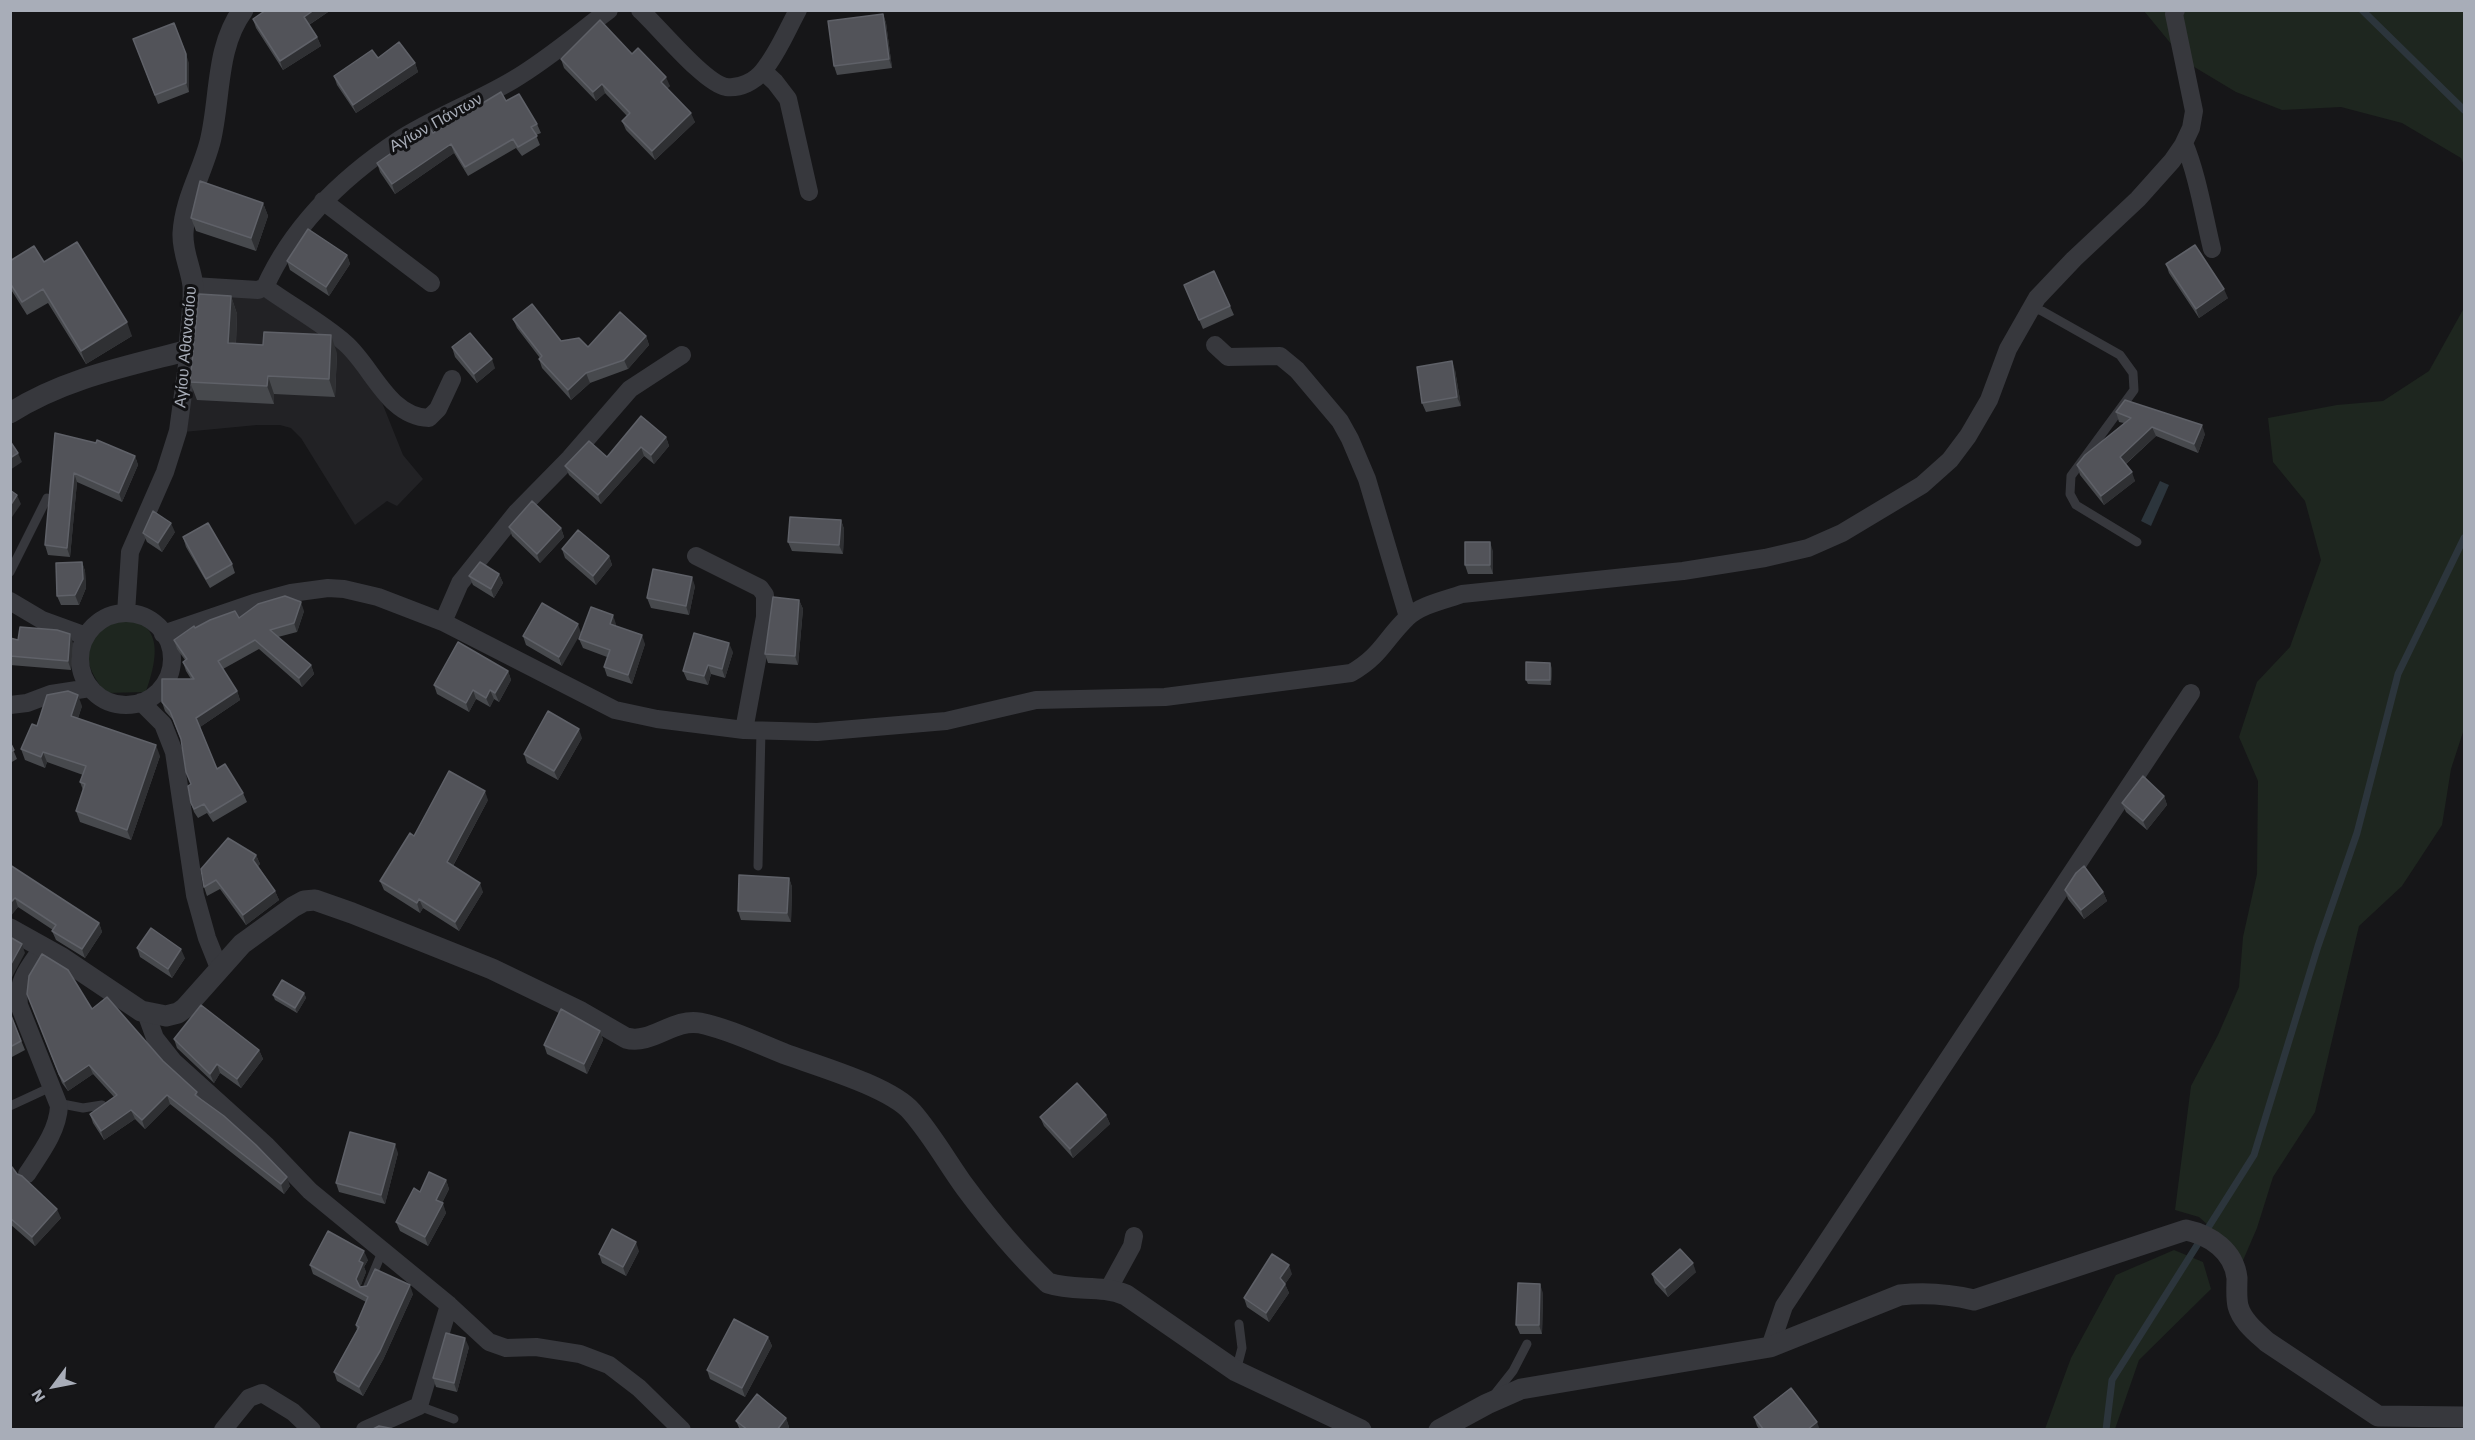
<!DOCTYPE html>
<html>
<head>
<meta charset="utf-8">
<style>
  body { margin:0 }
  #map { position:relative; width:2475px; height:1440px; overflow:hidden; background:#161618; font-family:"Work Sans",sans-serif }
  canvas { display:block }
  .frame { position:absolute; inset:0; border:12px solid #a8adb8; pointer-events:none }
  .north { position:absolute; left:24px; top:1356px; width:60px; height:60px; -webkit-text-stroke:4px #111113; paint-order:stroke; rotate:238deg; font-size:16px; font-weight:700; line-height:24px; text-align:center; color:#a8adb8 }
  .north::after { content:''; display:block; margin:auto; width:21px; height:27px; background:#a8adb8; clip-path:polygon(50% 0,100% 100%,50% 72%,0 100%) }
</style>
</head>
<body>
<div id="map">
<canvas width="2475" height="1440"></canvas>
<div class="frame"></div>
<div class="north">N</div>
</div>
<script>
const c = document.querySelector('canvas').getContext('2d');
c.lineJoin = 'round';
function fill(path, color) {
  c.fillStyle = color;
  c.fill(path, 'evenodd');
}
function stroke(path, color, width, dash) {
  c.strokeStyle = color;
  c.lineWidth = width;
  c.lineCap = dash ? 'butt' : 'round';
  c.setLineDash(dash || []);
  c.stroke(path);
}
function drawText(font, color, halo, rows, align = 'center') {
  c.font = font + ' "Work Sans",sans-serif';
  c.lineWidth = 6;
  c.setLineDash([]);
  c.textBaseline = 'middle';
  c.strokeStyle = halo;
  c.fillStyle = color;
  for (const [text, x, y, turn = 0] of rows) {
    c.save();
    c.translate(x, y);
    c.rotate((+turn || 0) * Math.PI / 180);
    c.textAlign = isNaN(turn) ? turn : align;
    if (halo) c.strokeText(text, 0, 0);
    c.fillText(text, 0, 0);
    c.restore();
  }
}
fill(new Path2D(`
  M232 294 272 298 332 336 381 400 403 455 423 479 397 506 387 501 355 525 301 438 291 428 280 425H257L173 433Z`), '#222225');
fill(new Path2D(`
  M2144 11H2464V165L2461 158 2402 123 2341 107 2282 110 2236 92 2186 62Z
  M2464 308V729L2451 769 2442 825 2402 886 2359 926 2315 1112 2273 1177 2257 1228 2241 1265 2229 1244 2199 1217 2175 1210 2191 1086 2218 1035 2239 987 2243 937 2257 874 2258 781 2239 737 2257 682 2290 647 2321 560 2305 501 2273 462 2268 418 2337 405 2383 401 2429 371Z
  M129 618C166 628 155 665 146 692L105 693C99 684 92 674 89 664 82 636 105 620 129 618Z
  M2174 1250 2203 1262 2211 1289 2139 1360 2115 1429H2045L2071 1358 2116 1275Z`), '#1e261f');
fill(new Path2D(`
  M2160 481 2169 485 2151 526 2141 521Z`), '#2c353c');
stroke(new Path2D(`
  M2362 10 2464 110
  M2106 1430 2112 1380 2254 1155 2318 946 2357 833 2398 674 2464 538`), '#2c353c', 7);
stroke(new Path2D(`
  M2032 308 2042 311 2120 355 2133 373 2134 390 2071 476 2070 494 2076 505 2137 542
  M10 572 47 498
  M758 866 761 730
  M57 1103 83 1108 102 1105
  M10 1106 51 1087
  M368 1286 382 1252
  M1236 1371 1242 1348 1239 1324
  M1494 1395 1513 1371 1527 1344
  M419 1406 454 1419`), '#37383d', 9);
stroke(new Path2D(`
  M640 10C659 27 704 83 726 87 740 89 755 81 763 71 778 53 787 30 798 10
  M763 71 775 82 788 99 809 192
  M2184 143C2197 173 2204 216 2212 249
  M323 201 431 283
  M193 286 258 290 265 287C293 225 343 177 399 140 435 117 476 102 513 80 547 60 577 34 609 10
  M265 287C291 306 321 322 345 343 372 366 388 417 429 418L438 409 452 379
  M1215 345 1228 357 1280 356 1297 370 1340 421 1350 439 1367 479 1408 617
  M696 556 760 588 765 595V617L744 730
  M10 601 42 620 86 636
  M126 613 130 552 165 472 178 431 189 350
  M80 659a46 46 0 1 1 92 0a46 46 0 1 1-92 0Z
  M443 622 460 583 517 512 570 458 630 389 682 355
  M163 634 254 603 291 593 328 588 344 589 378 597 443 622 615 710 657 719 744 730 817 732 946 721 1036 700 1165 697 1351 673C1381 656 1385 639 1407 618 1420 605 1445 600 1462 594L1683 571 1765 558 1808 548 1842 533 1922 485 1950 460 1968 436 1989 400 2008 349 2037 298 2074 259 2138 199 2172 161 2183 145 2191 128 2194 111 2174 14 2176 10
  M141 702 163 724 174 752 195 895 207 938 219 968
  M10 705 27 703 51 694 90 688
  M146 1013 155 1038 174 1062 267 1146 310 1191 449 1305 489 1342 506 1348 536 1347 580 1354 609 1365 639 1388 682 1430
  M27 1174C40 1154 58 1131 59 1106L19 1005C16 981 30 966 43 947
  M1109 1288 1132 1246 1134 1236
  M1770 1347 1784 1306 2191 693
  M223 1430 249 1398 262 1393 293 1412 312 1430
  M365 1430 419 1406 449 1305`), '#37383d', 18);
stroke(new Path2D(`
  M10 413C65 378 128 366 189 350 190 329 194 307 193 286 191 268 182 252 183 233 185 199 202 173 210 142 221 98 215 48 243 10
  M10 929 62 958 141 1011 166 1016 178 1013 185 1008 242 944 293 907 304 901 315 900 352 913 492 969 581 1012 626 1038C652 1045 673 1018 700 1023 729 1029 757 1043 785 1054 818 1066 891 1087 912 1112 932 1135 947 1162 965 1187 988 1218 1020 1256 1048 1283 1075 1292 1100 1284 1126 1295L1236 1371 1361 1430
  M1439 1430 1487 1404 1521 1389 1770 1347 1900 1295C1927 1292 1949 1294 1974 1300L2186 1230C2210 1235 2234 1251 2237 1278 2237 1287 2236 1297 2238 1306 2242 1321 2256 1332 2267 1342L2378 1416 2464 1417`), '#37383d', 21);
fill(new Path2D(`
  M266 10H331L309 25 317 37 321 46 283 70 256 28 253 19Z
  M883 14 886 23 892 68 837 75 834 66Z
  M133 39 189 63V92L158 104Z
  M632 54 670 86 667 88 695 122 655 160 626 130 622 121 627 116 605 93 596 101 564 68 561 59Z
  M378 58 415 63 418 72 356 113 337 85 334 76Z
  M506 101 537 124 541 133 536 135 540 145 522 156 516 148 468 176 454 153 395 194 380 172 377 163 433 133Z
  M263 203 268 216 256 251 196 231 191 218Z
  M347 255 350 264 329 296 290 270 287 261Z
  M10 261 44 262 132 336 86 364 48 303 27 315 10 288Z
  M2166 264 2228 298 2199 318 2169 273Z
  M1184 285 1230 306 1234 315 1203 329Z
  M231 296 237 314 236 343 337 353 335 397 274 394V404L197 400 190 382Z
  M513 319 561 341 588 347 646 336 649 345 628 369 590 383 571 400 542 368 539 359 540 358 517 328Z
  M452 347 495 368 477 383 455 357Z
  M1455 370 1461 406 1426 412 1422 403Z
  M2116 412 2205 434 2198 453 2156 436 2126 464 2135 481 2104 505 2080 475 2077 465 2124 423 2119 422Z
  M55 433 135 456 138 465 122 502 77 482 70 557 48 555 45 545Z
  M666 437 669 446 654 464 644 456 601 504 569 475 565 466 607 457Z
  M841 520 844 529 843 554 792 551 788 542Z
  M509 527 561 528 564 537 540 563 512 536Z
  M175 532 162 552 147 542 143 533Z
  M183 537 232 564 235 573 210 588 186 547Z
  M562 549 609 556 612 565 596 585 565 558Z
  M1493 551V574H1468L1465 565Z
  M82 562 85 571 86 588 79 605H61L57 596Z
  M499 574 503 583 494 598 473 585 469 576Z
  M695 586 689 615 651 608 647 598Z
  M799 600 803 609 798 665 768 663 765 654Z
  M542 603 562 666 526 645 523 636Z
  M304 611 297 632 278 637 311 665 314 674 302 687 259 649 223 669 237 691 240 700 200 727 217 769 243 793 247 802 213 822 207 813 198 818 194 812 191 803V785L181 740 173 720 165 711 162 702 191 679 186 671 183 662 185 660 177 649 174 640 195 628Z
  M616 624V626L645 644 632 684 607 676 604 667 607 657 583 648 579 639Z
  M10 638 18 640 73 643 71 670 10 665Z
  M733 652 725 678 711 674 708 685 687 680 683 671Z
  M1552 668 1551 685 1528 684 1526 680Z
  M508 671 511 680 499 702 494 699 490 707 476 699 469 712 437 694 434 685Z
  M82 706 78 718 160 756 131 840 80 822 76 811 83 790 80 782 83 775 47 762 45 768 25 760 21 749 37 726Z
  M582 738 558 780 527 763 524 754Z
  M10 742 17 759 10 763Z
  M2164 796 2167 805 2147 830 2126 812 2122 803Z
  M488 800 453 866 483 892 459 931 423 908 420 913 384 890 380 881 414 836Z
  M256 855 260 864 258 866 275 891 279 900 246 925 220 889 207 896 204 887Z
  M10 865 99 923 102 932 85 958 56 940 52 931 53 930 18 907 10 916Z
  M789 878 792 887 791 922 741 920 738 911Z
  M2065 890 2103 892 2107 901 2084 919 2068 899Z
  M137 948 185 958 172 978 140 957Z
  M304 993 306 998 297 1013 275 1000 273 995Z
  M27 994 92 1009 163 1061 290 1186 284 1194 170 1104 145 1129 135 1119 104 1140 93 1123 90 1114 114 1097 93 1074 68 1091 62 1083Z
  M10 1013 25 1050 10 1058Z
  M600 1031 603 1040 587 1074 547 1054 544 1045Z
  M174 1039 259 1050 263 1059 241 1088 220 1073 214 1083 177 1048Z
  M1106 1115 1110 1124 1073 1158 1044 1126 1040 1117Z
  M398 1153 385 1204 339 1192 336 1183Z
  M10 1169 17 1174 61 1218 35 1246 10 1224Z
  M446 1180 449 1189 442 1203 446 1213 428 1246 400 1231 396 1222 420 1192Z
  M639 1251 626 1276 602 1263 599 1254Z
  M368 1260 364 1267 366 1272 360 1287 413 1294 383 1360 363 1396 337 1381 334 1372 357 1330 356 1325 366 1302 313 1274 310 1265Z
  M1696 1272 1668 1297 1655 1283 1652 1274Z
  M1292 1274 1285 1284 1289 1293 1269 1322 1247 1307 1244 1298Z
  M1543 1293 1542 1334H1520L1516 1325Z
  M768 1337 772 1346 745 1397 710 1379 707 1370Z
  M469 1347 457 1392 436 1387 433 1378Z
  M1754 1417 1820 1430H1760L1757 1426Z
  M786 1418 789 1427 787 1430H740L736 1421Z`), '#47494d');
fill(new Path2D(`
  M314 10H331L307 26 304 17Z
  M883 14 886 23 892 68 889 59Z
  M317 37 321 46 283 70 280 61Z
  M186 54 189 63V92L186 83Z
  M415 63 418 72 356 113 353 105Z
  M666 77 670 86 665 91 661 82Z
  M602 84 605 93 596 101 593 92Z
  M691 113 695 122 655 160 652 151Z
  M451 144 454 153 395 194 392 184Z
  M263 203 268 216 256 251 251 238Z
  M347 255 350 264 329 296 326 287Z
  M2224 289 2228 298 2199 318 2196 309Z
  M231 296 237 314 235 361 228 343Z
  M127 322 132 336 86 364 81 351Z
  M331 335 337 353 335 397 329 379Z
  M646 336 649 345 628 369 624 360Z
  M492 359 495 368 477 383 474 374Z
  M1452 361 1455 370 1461 406 1457 397Z
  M586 373 590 383 571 400 568 390Z
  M268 376 274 394V404L267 386Z
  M2202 425 2205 434 2198 453 2194 444Z
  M2152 427 2156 436 2123 466 2120 457Z
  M666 437 669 446 654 464 651 455Z
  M641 447 644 456 601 504 598 495Z
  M18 453 22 462 10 470V458Z
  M135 456 138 465 122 502 119 493Z
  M2132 472 2135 481 2104 505 2101 496Z
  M74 473 77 482 70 557 67 548Z
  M17 495 21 504 10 520V506Z
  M841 520 844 529 843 554 839 545Z
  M171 523 175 532 162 552 158 543Z
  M561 528 564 537 540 563 537 554Z
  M1490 542 1493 551V574L1490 565Z
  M609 556 612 565 596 585 593 576Z
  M82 562 85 571 86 588 79 605 75 595Z
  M499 574 503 583 494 598 491 589Z
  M692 577 695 586 689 615 686 606Z
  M799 600 803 609 798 665 795 656Z
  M301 602 304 611 297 632 294 623Z
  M613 615 616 624 613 633 610 624Z
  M578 624 581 633 562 666 559 657Z
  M70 634 73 643 71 670 68 661Z
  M642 635 645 644 632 684 628 675Z
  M729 643 733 652 725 678 722 669Z
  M1550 663 1552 668 1551 685 1550 680Z
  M311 665 314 674 302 687 299 678Z
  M708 665 711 674 708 685 704 676Z
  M508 671 511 680 499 702 495 693Z
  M473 690 476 699 469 712 466 703Z
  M490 690 494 699 490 707 486 698Z
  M237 691 240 700 200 727 196 718Z
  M78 695 82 706 75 727 71 716Z
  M579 729 582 738 558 780 554 771Z
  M156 745 160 756 131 840 127 830Z
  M43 752 47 762 45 768 41 757Z
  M485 791 488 800 450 871 447 862Z
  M2164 796 2167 805 2147 830 2143 821Z
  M256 855 260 864 256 869 253 860Z
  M789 878 792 887 791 922 787 913Z
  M480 883 483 892 459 931 455 922Z
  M275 891 279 900 246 925 243 915Z
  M2103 892 2107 901 2084 919 2081 910Z
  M15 898 18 907 11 916 10 903Z
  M419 899 423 908 420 913 417 903Z
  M99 923 102 932 85 958 82 949Z
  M22 944 25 953 10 981V966Z
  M181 949 185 958 172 978 168 969Z
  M304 993 306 998 297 1013 295 1008Z
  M600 1031 603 1040 587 1074 584 1064Z
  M259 1050 263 1059 241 1088 237 1079Z
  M217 1064 220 1073 214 1083 210 1074Z
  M89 1065 93 1074 68 1091 64 1082Z
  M167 1095 170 1104 145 1129 142 1120Z
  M131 1110 135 1119 104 1140 101 1131Z
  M1106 1115 1110 1124 1073 1158 1070 1149Z
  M395 1144 398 1153 385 1204 381 1195Z
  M287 1177 290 1186 284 1194 281 1184Z
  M446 1180 449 1189 439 1209 436 1200Z
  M443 1203 446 1213 428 1246 425 1237Z
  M57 1209 61 1218 35 1246 32 1237Z
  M636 1242 639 1251 626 1276 623 1267Z
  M364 1251 368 1260 364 1267 366 1272 360 1288 356 1279 359 1261Z
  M1693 1263 1696 1272 1668 1297 1665 1288Z
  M1289 1265 1292 1274 1285 1284 1289 1293 1269 1322 1266 1313 1280 1278Z
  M1540 1284 1543 1293 1542 1334 1539 1325Z
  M410 1285 413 1294 383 1360 363 1396 359 1387Z
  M768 1337 772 1346 745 1397 742 1388Z
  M465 1338 469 1347 457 1392 454 1383Z
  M786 1418 789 1427 787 1430H777Z
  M1817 1422 1820 1430H1807Z`), '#2f3033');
const building = new Path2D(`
  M266 10H314L304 17 317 37 280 61 253 19Z
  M883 14 889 59 834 66 828 21Z
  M600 20 632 54 638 48 666 77 661 82 691 113 652 151 622 121 630 113 602 84 593 92 561 59Z
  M174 23 186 54V83L155 95 133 39Z
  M399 42 415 63 353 105 334 76 372 50 378 58Z
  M501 92 506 101 519 94 537 124 531 127 537 136 518 147 513 139 465 167 451 144 392 184 377 163 429 127 433 133Z
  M200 181 263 203 251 238 191 218Z
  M308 229 347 255 326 287 287 261Z
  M77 242 127 322 81 351 43 289 22 302 10 283V261L34 246 44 262Z
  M2195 245 2224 289 2196 309 2166 264Z
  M1214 271 1230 306 1199 320 1184 285Z
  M199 294 231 296 228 343 263 345 264 332 331 335 329 379 268 376 267 386 190 382Z
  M532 304 561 341 579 338 588 347 620 312 646 336 624 360 586 373 568 390 539 359 542 356 513 319Z
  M470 333 492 359 474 374 452 347Z
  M1452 361 1457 397 1422 403 1417 367Z
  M2125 400 2202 425 2194 444 2152 427 2120 457 2132 472 2101 496 2077 465 2085 455 2131 418 2116 412Z
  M641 416 666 437 651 455 641 447 598 495 565 466 589 441 607 457Z
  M55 433 96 443 97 440 135 456 119 493 74 473 67 548 45 545Z
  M10 441 18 453 10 458Z
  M10 490 17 495 10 506Z
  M532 501 561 528 537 554 509 527Z
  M153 511 171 523 158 543 143 533Z
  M790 517 841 520 839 545 788 542Z
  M208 523 232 564 206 579 183 537Z
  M578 530 609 556 593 576 562 549Z
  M1465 542H1490V565H1465Z
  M82 562 83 579 75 595 57 596 56 563Z
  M480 562 499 574 491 589 469 576Z
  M653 569 692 577 686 606 647 598Z
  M285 596 301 602 294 623 270 630 311 665 299 678 255 640 218 661 237 691 196 718 217 769 225 764 243 793 210 813 204 804 194 809 191 803 188 786 191 784 186 772 181 739 170 711 162 702V679H194L183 662 187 659 174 640 194 626 195 628 210 620 235 611 239 618 258 604Z
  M773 597 799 600 795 656 765 654Z
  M542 603 578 624 559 657 523 636Z
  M591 607 613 615 610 624 642 635 628 675 604 667 610 650 579 639Z
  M20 627 57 630 70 634 68 661 10 656V638L18 640Z
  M694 633 729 643 722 669 708 665 704 676 683 671Z
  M458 642 508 671 495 693 490 690 486 698 473 690 466 703 434 685Z
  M1526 662 1550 663V680H1526Z
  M68 691 78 695 71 716 156 745 127 830 76 811 85 784 80 782 86 766 43 752 41 757 21 749 32 724 37 726 47 695Z
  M548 711 579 729 554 771 524 754Z
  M10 742 14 750 10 752Z
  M449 771 485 791 447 862 480 883 455 922 419 899 417 903 380 881 410 833 414 836Z
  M2143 776 2164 796 2143 821 2122 803Z
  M228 838 256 855 253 860 275 891 243 915 216 880 204 887 201 869Z
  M10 865 99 923 82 949 52 931 56 925 15 898 10 903Z
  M2084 866 2103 892 2081 910 2065 890 2076 873Z
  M739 875 789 878 787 913 738 911Z
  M151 928 181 949 168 969 137 948Z
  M10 937 22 944 10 966Z
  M42 954 68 970 92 1009 107 997 163 1061 197 1092 195 1095 224 1116 256 1145 287 1177 281 1184 167 1095 142 1120 131 1110 101 1131 90 1114 117 1095 89 1065 64 1082 59 1074 27 994 29 976Z
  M282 980 304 993 295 1008 273 995Z
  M201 1005 259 1050 237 1079 217 1064 210 1074 174 1039Z
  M561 1009 600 1031 584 1064 544 1045Z
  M10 1013 21 1041 10 1047Z
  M1077 1083 1106 1115 1070 1149 1040 1117Z
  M350 1132 395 1144 381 1195 336 1183Z
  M12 1167 17 1174 22 1176 57 1209 32 1237 10 1218V1169Z
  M429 1172 446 1180 436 1200 443 1203 425 1237 396 1222 414 1188 420 1192Z
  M612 1229 636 1242 623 1267 599 1254Z
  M328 1231 364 1251 359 1261 363 1263 356 1279 360 1287 367 1286 375 1269 410 1285 380 1351 359 1387 334 1372 359 1327 356 1325 368 1297 310 1265Z
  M1680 1249 1693 1263 1665 1288 1652 1274Z
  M1272 1254 1289 1265 1280 1278 1285 1284 1266 1313 1244 1298Z
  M1518 1283 1540 1284 1539 1325H1516Z
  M734 1319 768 1337 742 1388 707 1370Z
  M446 1333 465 1338 454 1383 433 1378Z
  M1791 1388 1817 1422 1807 1430H1764L1754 1417Z
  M757 1394 786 1418 777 1430H748L736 1421Z
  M379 1426 399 1430H371Z`);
fill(building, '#525359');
stroke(building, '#5f6168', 1.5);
drawText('16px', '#a8adb8', '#111113', [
  ["Αγίων Πάντων",436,123,-29],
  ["Αγίου Αθανασίου",186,347,-85]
]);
</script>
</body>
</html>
